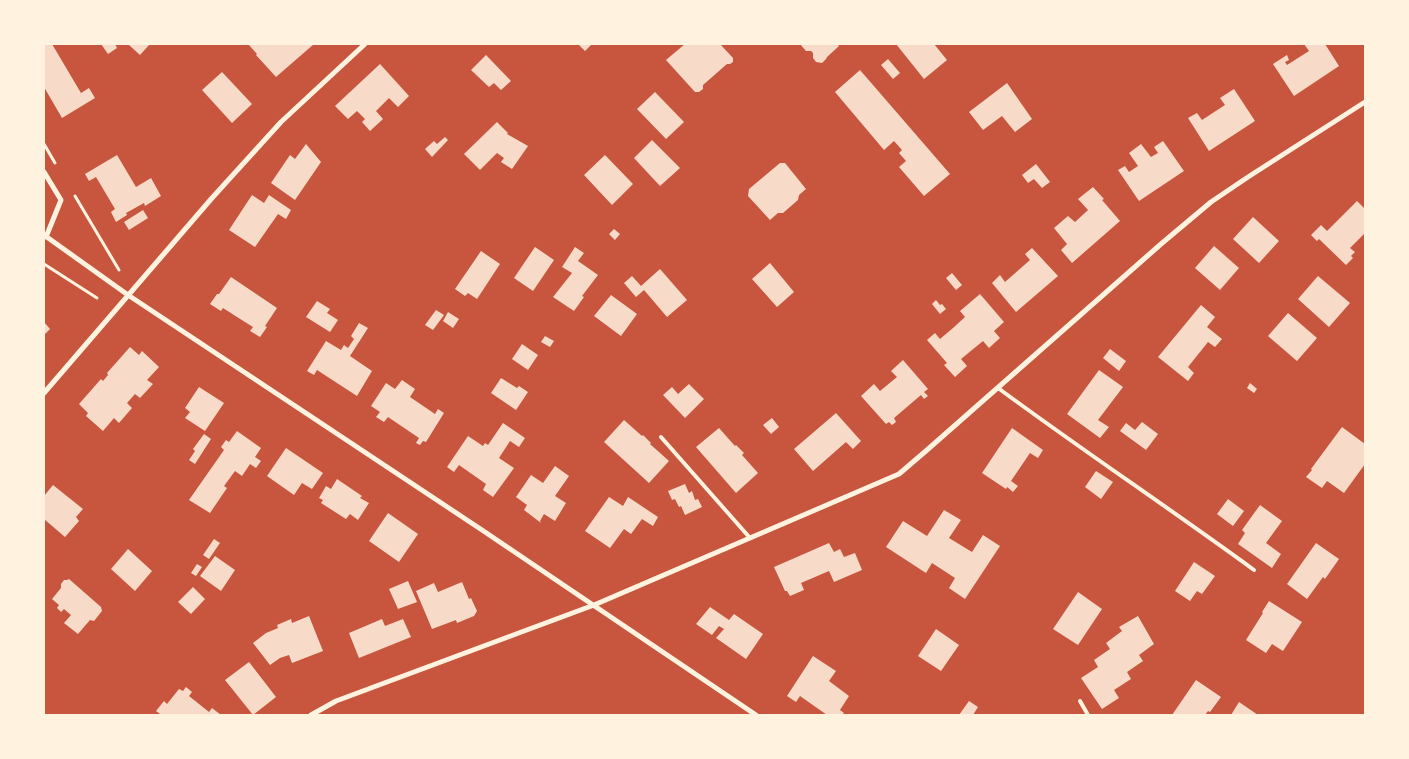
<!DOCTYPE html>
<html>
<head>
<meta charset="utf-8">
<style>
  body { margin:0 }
  #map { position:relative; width:1409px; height:759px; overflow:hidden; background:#c8553d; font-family:"DejaVu Sans",sans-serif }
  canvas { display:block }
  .frame { position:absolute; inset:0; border:45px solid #fff3e0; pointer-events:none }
</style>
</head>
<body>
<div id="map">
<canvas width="1409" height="759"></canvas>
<div class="frame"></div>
</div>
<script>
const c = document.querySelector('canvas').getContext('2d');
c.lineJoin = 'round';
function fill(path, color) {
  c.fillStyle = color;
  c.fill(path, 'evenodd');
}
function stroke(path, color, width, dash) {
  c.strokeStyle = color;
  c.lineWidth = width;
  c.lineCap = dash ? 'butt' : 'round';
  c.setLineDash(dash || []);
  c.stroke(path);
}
fill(new Path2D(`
  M44 44H52L81 93 89 88 95 98 62 118 44 87Z
  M101 44H115L117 48 108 54Z
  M130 44H150L140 55 129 45Z
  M251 44H314L276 77 256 55 257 54 249 45Z
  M578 44H592L585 51Z
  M685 44H720L733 58V62L730 64H727L703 85V89L699 92H695L666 60Z
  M800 44H837L839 46 827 57 826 59 822 63 816 62 813 58V53L811 51H806Z
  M896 44H934L947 60 924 79Z
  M1304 44H1325L1339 66 1294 96 1273 64 1287 55 1289 60 1285 62 1287 65 1309 51Z
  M486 55 511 81 501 90 494 83 489 87 471 70Z
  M888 59 900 73 893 79 881 65Z
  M380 64 409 96 398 107 389 98 376 111 383 119 370 131 362 122 365 119 357 111 348 119 335 106Z
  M860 70 950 174 924 196 899 167 906 161 899 153 902 150 894 141 884 150 835 92Z
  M222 72 252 104 232 123 202 90Z
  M1007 83 1032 119 1015 132 1002 116 983 130 969 112Z
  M1234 89 1255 121 1209 151 1188 118 1197 113 1202 120 1225 105 1220 98Z
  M655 92 684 122 666 139 637 109Z
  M497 122 508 133 507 134 528 146 512 169 501 162 504 158 497 153 480 170 464 154Z
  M445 137 448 140 432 157 425 149 434 141 437 144Z
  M652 140 680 168 660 186 634 158Z
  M1163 141 1184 171 1139 201 1118 170 1125 166 1129 172 1138 166 1129 153 1141 144 1151 157 1158 153 1154 147Z
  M306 144 321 162 295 200 271 183 290 155 295 159Z
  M117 155 136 187 151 178 161 196 145 206 144 203 126 213 127 215 116 222 111 212 115 209 96 177 89 181 85 174Z
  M605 155 633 184 612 205 584 175Z
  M780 163H785L806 189 799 195 798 200 783 213H778L770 220 748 196 749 189Z
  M1036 164 1050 182 1042 188 1034 179 1028 183 1022 175Z
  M1093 187 1104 199 1102 200 1120 221 1072 263 1061 250 1067 244 1054 228 1068 216 1075 222 1088 210 1078 199Z
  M252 195 264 203 269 195 291 210 286 219 278 214 255 247 229 230Z
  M1357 201 1365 209V233L1350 248 1355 252 1351 256 1353 258 1346 265 1319 239 1317 241 1311 235 1321 225 1327 231Z
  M143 210 148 218 129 230 124 222Z
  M1253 217 1279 241 1259 263 1233 239Z
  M614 229 620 234 615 240 609 234Z
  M1214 246 1239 268 1220 290 1195 268Z
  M535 247 554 260 533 291 514 278Z
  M575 247 584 253 578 261 598 275 582 296 584 297 574 311 553 297 572 273 562 267Z
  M1032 248 1058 276 1016 312 992 283 1000 275 1005 282 1030 260 1025 254Z
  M481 251 500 264 477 299 468 293 465 296 455 289Z
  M770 263 794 292 777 307 752 279Z
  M660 269 687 300 667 317 644 290 636 297 624 283 632 276 641 286Z
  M952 273 962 285 956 290 946 278Z
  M1318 276 1350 303 1329 327 1298 299Z
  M231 277 277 308 265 326 267 327 260 337 250 331 253 327 237 317 223 308 221 311 210 304 217 294H219Z
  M980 294 1004 322 994 331 1000 338 989 348 983 341 961 359 967 366 955 377 944 365 947 363 927 340 935 333 940 339 953 328 965 317 960 311Z
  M611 295 637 314 621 336 594 316Z
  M936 300 940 305 942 304 946 309 940 314 932 304Z
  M317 301 330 309 327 313 338 320 330 332 306 317Z
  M1201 305 1215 317 1207 327 1222 339 1215 347 1208 342 1188 367 1194 373 1188 381 1158 357Z
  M436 310 444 315 433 330 425 325Z
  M448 312 459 319 453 328 443 321Z
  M1288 313 1317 338 1297 361 1268 336Z
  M44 322 50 329 44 335Z
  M359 323 368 328 350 356 372 371 357 396 317 370 314 375 307 371 326 341 341 350 344 345 348 348 354 339 351 336Z
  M545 336 554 341 550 347 541 342Z
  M522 344 538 355 528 370 512 359Z
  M130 347 139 355 142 351 159 367 147 380 153 384 140 398 135 394 127 403 132 408 119 423 114 418 103 431 86 416 88 413 79 404 101 379 103 381 108 375 107 373Z
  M1110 349 1126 361 1119 371 1103 358Z
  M903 360 928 389 924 392 928 396 924 399 921 395 894 418 896 422 892 425 889 422 886 424 861 396 874 384 880 391 897 377 891 371Z
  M1099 370 1123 387 1098 420 1109 427 1100 438 1067 414Z
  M501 378 517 388 519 386 528 392 516 410 491 393Z
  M402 380 415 389 410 397 435 414 438 409 444 413 426 442 423 441 420 445 416 443 419 438 388 417 384 422 376 417 380 412 371 406 386 383 395 389Z
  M1250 383 1257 389 1254 393 1247 388Z
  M689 384 704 399 685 418 663 395 672 387 678 394Z
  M199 387 224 403 205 431 185 418 190 412 185 408Z
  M836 413 861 441 853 449 846 442 813 471 794 449Z
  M772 418 779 427 771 434 763 425Z
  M624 420 642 436 643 435 651 443 650 444 669 461 649 483 604 442Z
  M1142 422 1158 434 1146 450 1120 431 1126 423 1135 430Z
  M503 423 525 438 519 447 510 441 499 458 514 468 493 497 483 490 486 484 459 465 454 472 447 467 468 436 483 446 485 443 488 445Z
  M1342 427 1365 444V464L1344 493 1327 481 1322 488 1306 477 1312 470 1311 469Z
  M719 428 735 446 736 445 744 453 742 455 758 473 736 493 696 447Z
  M1012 428 1043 450 1038 458 1030 453 1011 481 1018 486 1013 492 1007 487 1006 489 982 473Z
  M237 431 261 448 255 457 261 461 256 468 250 464 242 476 235 471 224 486 227 488 210 513 189 500 224 450 221 447 226 440 229 442Z
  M204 434 211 439 195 464 189 460 195 451 193 449Z
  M286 448 323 473 312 489 302 483 294 495 267 476Z
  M555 466 569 476 555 496 566 503 555 521 544 514 540 521 541 523 524 510 527 505 516 497 531 475 543 483Z
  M1096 471 1113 482 1101 499 1085 487Z
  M337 479 362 496 360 498 369 503 358 520 350 514 346 519 321 503 323 500 319 498 326 486 331 489Z
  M685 484 689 493 692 491 695 500 698 499 702 507 685 515 681 506 679 507 675 499 672 500 668 491Z
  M53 485 83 509 76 517 79 521 65 537 44 519V496Z
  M609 497 623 506 628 497 658 517 653 526 642 519 631 534 624 529 610 548 585 531Z
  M1228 499 1244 511 1233 526 1217 514Z
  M1260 505 1282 521 1266 543 1281 554 1272 568 1238 544 1245 533 1242 530Z
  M944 510 961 520 949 538 972 552 983 535 1000 546 965 599 949 588 955 578 932 563 926 573 886 547 903 521 927 536Z
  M388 513 418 534 399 562 369 541Z
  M214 539 220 543 209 559 203 555Z
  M829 543 834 552 840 549 844 557 855 553 862 570 834 582 829 571 801 583 804 590 790 596 787 591H785L774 567Z
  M1316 543 1339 559 1325 579 1323 577 1307 599 1287 584Z
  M128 549 152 571 135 591 111 569Z
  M215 556 235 570 221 591 200 576Z
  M1194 562 1215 576 1202 594 1197 591 1190 601 1175 591Z
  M197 564 202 567 196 576 191 573Z
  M69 579 101 607 102 611 94 621 90 620 78 634 64 623 71 615 64 609 61 612 57 608 59 605 52 599 61 588V584L64 580H67Z
  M408 581 417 602 398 609 389 589Z
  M462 582 469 599 471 598 477 611 474 616 457 623 456 620 432 629 416 591 434 583 438 592Z
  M193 587 205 599 191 614 178 602Z
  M1078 592 1102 609 1078 645 1053 629Z
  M1269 601 1302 622 1283 651 1272 644 1266 653 1246 640 1263 613 1262 612Z
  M710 607 729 620 734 614 763 634 746 659 716 638 724 629 719 626 712 635 696 624Z
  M309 616 323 651 292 663 289 655 280 658 270 665 253 643 266 633 278 628 277 625 291 619 292 623Z
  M1138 616 1154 644 1139 655 1143 661 1127 672 1131 679 1114 690 1119 698 1102 709 1081 678 1098 667 1094 660 1110 649 1106 643 1122 631 1119 627Z
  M382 619 385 626 403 619 411 637 359 658 349 633Z
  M936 629 959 645 941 671 918 656Z
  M813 656 836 671 829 681 849 696 840 710 844 713 842 715H827L800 696 796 702 787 696Z
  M249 662 276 697 253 715 225 680Z
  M1196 680 1221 697 1210 712 1208 711 1205 715H1172Z
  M186 687 192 692 189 696 209 712 212 708 221 715H159L160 714 156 711 164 701 167 704 179 689 183 691Z
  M969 701 978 707 973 715H959Z
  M1239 702 1258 715H1231Z`), '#f7dbc8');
stroke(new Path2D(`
  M44 144 55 163
  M75 196 119 270
  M44 264 97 298`), '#fff3e0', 3);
stroke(new Path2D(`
  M998 388C1082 450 1169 508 1254 570
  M661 437 750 538
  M1080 701 1088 715`), '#fff3e0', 4);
stroke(new Path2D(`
  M44 172 61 200 46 237
  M44 235 128 295 482 530 756 715
  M44 393 212 198 281 122 365 44
  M311 715 336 701 594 605 899 474 927 450 1161 244 1211 202 1248 177 1365 102`), '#fff3e0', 5);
</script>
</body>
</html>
